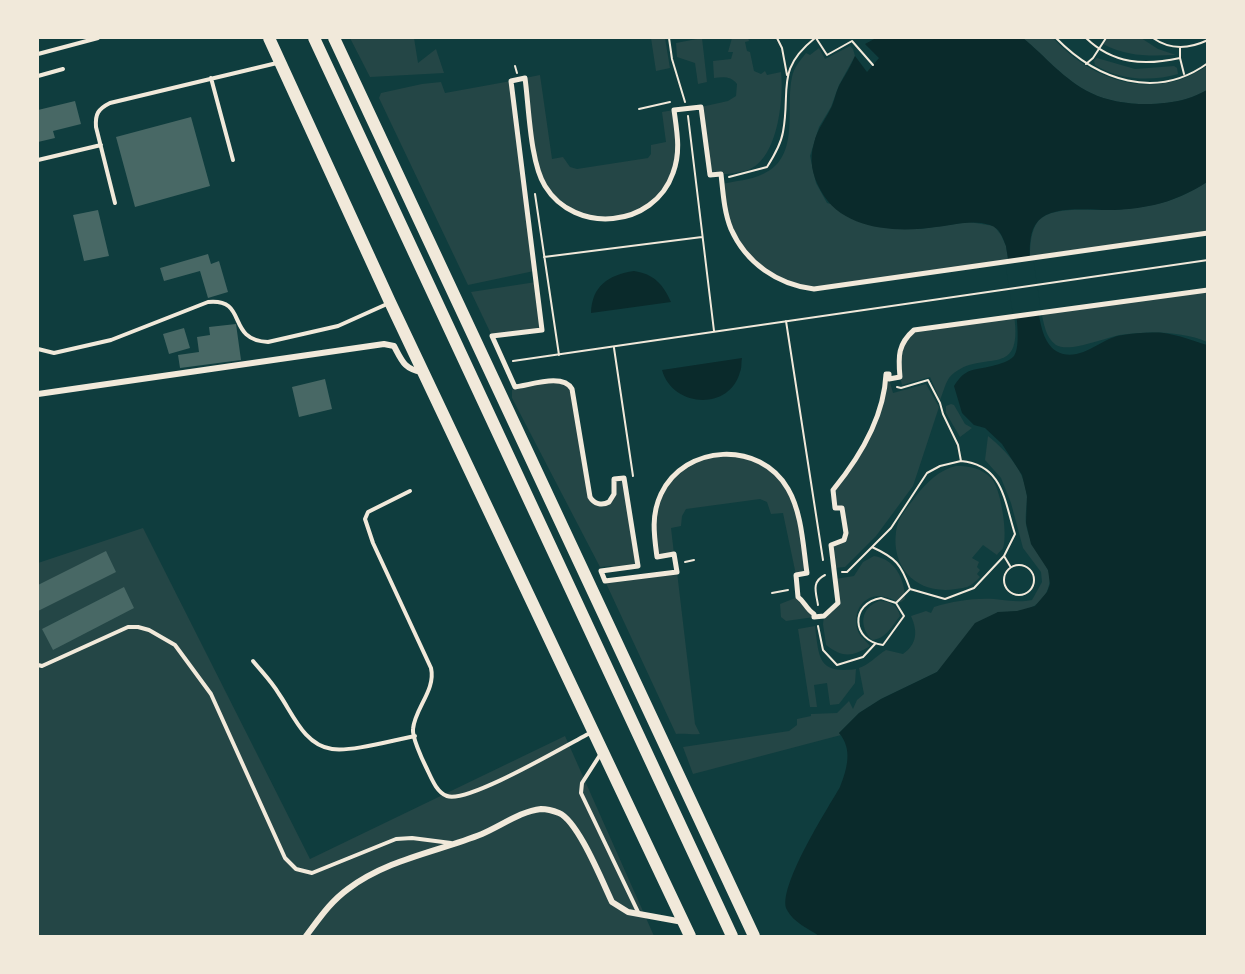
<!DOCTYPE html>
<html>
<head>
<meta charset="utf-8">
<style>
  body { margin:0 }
  #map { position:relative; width:1245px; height:974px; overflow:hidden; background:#0f3d3e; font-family:"Source Sans 3",sans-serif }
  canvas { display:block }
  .frame { position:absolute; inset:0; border:39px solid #f1e9da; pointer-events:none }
</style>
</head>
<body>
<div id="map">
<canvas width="1245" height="974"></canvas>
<div class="frame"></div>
</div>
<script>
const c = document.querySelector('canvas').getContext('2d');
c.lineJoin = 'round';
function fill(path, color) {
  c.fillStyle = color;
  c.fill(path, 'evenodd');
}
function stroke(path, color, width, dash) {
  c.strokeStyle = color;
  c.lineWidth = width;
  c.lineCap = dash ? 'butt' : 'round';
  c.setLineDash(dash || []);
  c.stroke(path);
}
fill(new Path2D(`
  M350 38H414L418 63 436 49 444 73 370 77Z
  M651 38H665L670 68 656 71Z
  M702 38 707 82 698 84 695 63 677 57 676 43Z
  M732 38H748L749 41 745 42 747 51 750 52 754 71 761 74 765 71 767 75 781 72C784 98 778 159 748 170 737 174 722 174 710 175L701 107 728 101 736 96 737 84C731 76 723 77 714 78L713 61 731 59 733 52H728Z
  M1023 38H1053C1093 82 1155 102 1207 66V90C1201 93 1193 97 1186 99 1158 107 1117 106 1091 93 1064 80 1045 56 1023 38Z
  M1108 38H1141L1158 49 1176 55C1150 56 1127 57 1103 44Z
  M850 46 853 49 855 56 839 85 831 107 819 127 810 156 816 183 827 203 920 229 969 222 994 226 1001 235 1006 246 1008 260 814 289 779 280 744 252 731 229 722 184C735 181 751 180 763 174 801 157 785 108 792 77 794 67 800 61 806 53L810 55 819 48 825 59Z
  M1097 58 1135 69 1174 66 1177 68 1178 74C1151 82 1119 80 1095 65L1094 61Z
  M540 75 552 159 563 157 570 167 577 169 648 158 651 154V145L666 142 662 112 674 110 678 138 673 175 648 207 613 220 582 215 551 194 537 167 525 78Z
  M511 81 534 271 468 285 379 98 381 93 422 84 441 82 445 93Z
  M1207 182V232L1030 256C1030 245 1031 229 1039 220 1054 205 1091 211 1111 210 1124 209 1139 208 1152 205 1171 202 1191 192 1207 182Z
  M536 282 542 330 492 336 471 292Z
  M1207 290V342C1182 331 1147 331 1120 335 1104 338 1069 353 1056 345 1045 337 1044 323 1041 311Z
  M1014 315C1024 384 979 345 949 378 945 384 943 393 940 400L930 377 902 385 900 377 902 343 914 330Z
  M886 379H889L893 393 926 384 939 407 913 486 876 536 845 567 834 568 831 545 844 540 842 508H835L833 490 874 426Z
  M560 380 570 384 590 497 601 505 612 499 614 479 624 478 638 566 612 570 611 566 600 567 512 398V390L515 387Z
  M951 404 954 405 965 424 972 428 960 437 946 413V406Z
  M988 436C1007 452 1025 470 1027 497 1027 508 1024 518 1027 529 1032 549 1042 555 1048 570 1053 583 1046 599 1034 606 1024 612 1010 612 998 612L937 672 881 699 859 713 839 733 841 735 693 774 683 747 789 731 797 725V719L811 716V714L837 713 849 701 853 709 857 700 864 694 859 668C869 665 876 656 886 650L903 654C917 644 918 632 911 616L926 611 931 613 934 607C954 601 973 598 994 599 1007 600 1018 603 1032 600L1042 582 1041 572 1023 548 1011 503 1001 478 985 460Z
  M711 455 748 458 776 474 796 507 807 573 796 575 783 513 771 514 767 502 760 499 686 509 682 516 681 526 671 528 674 554 657 557 653 520 658 501 675 475Z
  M956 466C970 466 981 468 991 478 1001 488 1008 535 1003 548 1003 549 997 554 997 555L983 545 972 558 979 562 977 567 980 570 977 574 980 577C977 580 973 584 969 586 966 588 960 588 956 589 919 595 891 570 896 532 897 518 908 507 916 496 927 482 939 470 956 466Z
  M143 528 310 859 565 736 654 936H38V563Z
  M874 556C895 559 905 579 905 599L901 602C892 600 887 596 878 596 858 597 851 620 860 635 863 639 867 642 870 646 852 657 843 658 826 645L823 624 824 616 837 606 835 579 854 576 863 562Z
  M677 572 695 724 700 734C692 735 685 733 676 734L605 581Z
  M798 597 814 617 786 621 781 617 780 604Z
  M879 601C889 601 898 605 900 616 892 626 886 639 872 640 859 627 860 608 879 601Z
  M815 626C819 658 818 674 856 669L855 683 839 704 830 705 827 683 814 685 817 707H810L798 629Z`), '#244646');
fill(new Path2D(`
  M876 38H1023C1045 56 1064 80 1091 93 1117 106 1158 107 1186 99 1193 97 1201 93 1207 90V182C1192 192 1172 201 1154 205 1140 208 1123 210 1108 210 1090 210 1052 205 1038 221 1021 240 1035 287 1038 310 1041 326 1044 349 1063 354 1085 359 1103 337 1123 335 1135 333 1151 332 1164 333 1178 335 1194 341 1207 345V936H819C808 928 794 923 787 910 776 889 828 808 840 787 847 769 853 749 839 733L859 713 881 699 937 672 975 623 998 612 1017 611 1035 606 1047 592 1050 584 1048 570 1031 544 1026 523 1027 496 1022 475 1002 444 985 428 974 425 962 413 954 386C966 367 973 371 992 366 999 364 1009 362 1014 356 1025 343 1009 266 1006 246 1003 238 1000 228 990 225 972 219 955 225 936 227 896 233 842 230 821 191 812 175 809 160 814 143 817 129 826 119 832 106 835 99 836 91 840 84 845 75 851 66 855 56L867 72 879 58 865 44Z
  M634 271C654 274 663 284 671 302L591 313C592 286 608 275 634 271Z
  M742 358C741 363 742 368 740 372 729 412 672 407 662 370Z`), '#0a2a2b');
fill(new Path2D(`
  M1033 257 1041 311 1013 315 1005 261Z`), '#0f3d3e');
fill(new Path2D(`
  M75 101 81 124 53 131 55 138 38 142V110Z
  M191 117 210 186 135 207 116 137Z
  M98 210 109 256 84 261 73 215Z
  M208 254 211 264 219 261 228 292 208 298 200 271 164 281 160 268Z
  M236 324 241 360 180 368 178 355 199 352 197 337 210 335 209 327Z
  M184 328 190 348 169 354 163 334Z
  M325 379 332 409 299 417 292 387Z
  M106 551 116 572 38 611V585Z
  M124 587 134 608 53 650 42 629Z`), '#486865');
stroke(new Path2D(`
  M669 38 672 59 685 102
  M777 38 782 48 787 75
  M816 38 827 55 852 41 873 65
  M1056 38C1097 80 1156 101 1208 63
  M1086 38C1113 64 1144 66 1180 58
  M1153 38C1170 50 1189 49 1208 40
  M1180 48V58L1184 74
  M1086 64 1093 58 1106 38
  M515 66 517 73
  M639 109 670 102
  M688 116 714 331
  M729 177 767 167C774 156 781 144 783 132 791 89 775 70 815 38
  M535 194 559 355
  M544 257 702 237
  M786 321 823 560
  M614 348 633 476
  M513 361 1208 260
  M897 387 901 388 928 380 940 403 943 414 958 445 961 461
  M961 461C1003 465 1004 500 1015 534L1004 556 974 588 945 599 910 589C901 564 896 558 872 547L891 528 927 473 940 466Z
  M1004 556 1010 566
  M685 562 694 560
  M1004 580a15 15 0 1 1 30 0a15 15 0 1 1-30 0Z
  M842 572H847L872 547
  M772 593 788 590
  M881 598 896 603 904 616 883 645C851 641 850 603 881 598Z
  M896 603 910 589
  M818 605C816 592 811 582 825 575
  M818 626 823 650 837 665 863 657 875 644`), '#f1e9da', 2);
stroke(new Path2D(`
  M38 54 98 38
  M38 76 63 69
  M211 78 233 160
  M38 160 101 145
  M115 203 96 127C95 114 98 109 110 103L277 63
  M38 349 54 353 111 340 208 302C249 298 225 340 268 342L338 326 387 304
  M410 491 368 512 365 519 373 543 431 668C436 690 415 708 413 729 412 737 422 759 426 767 431 777 436 792 447 796 468 804 568 744 592 732
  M253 661C262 672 272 682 279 694 293 714 304 745 332 749 352 752 393 740 415 736
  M38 665 42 666 128 627H138L149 630 175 645 211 694 285 858 296 869 312 873 396 839 412 838 451 843
  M600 755 582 783 581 793 639 914`), '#f1e9da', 4);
stroke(new Path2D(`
  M1208 233 814 289C778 285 746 263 731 229 724 212 723 192 721 174L710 175 701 107 674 110C677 132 681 152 673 173 654 228 575 235 545 186 530 162 529 107 525 78L511 81 542 330 492 336 515 387C531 385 563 373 572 389L590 497C594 504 602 506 609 502L614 494V479L624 478 638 566 601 571 605 581 677 572 674 554 657 557C654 535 651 515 661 494 685 444 760 440 788 489 802 513 803 546 807 573L796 575 798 597C805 602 806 609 814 614V617L824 616 838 603 831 545 844 540 846 533 842 508H835L833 490C860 457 884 418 886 374H889V379L900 377C898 356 898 344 914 330L1208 290`), '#f1e9da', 5);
stroke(new Path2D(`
  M38 394 384 344 394 346C402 361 404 369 422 372
  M306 936C319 919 330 902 348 889 388 859 437 852 482 834 501 826 521 811 541 809 546 809 554 811 559 813 578 821 602 881 612 902L628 912 683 922`), '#f1e9da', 6);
stroke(new Path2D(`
  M269 38 390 302 690 936
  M314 38 732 936
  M334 38 754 936`), '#f1e9da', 12);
</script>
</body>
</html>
